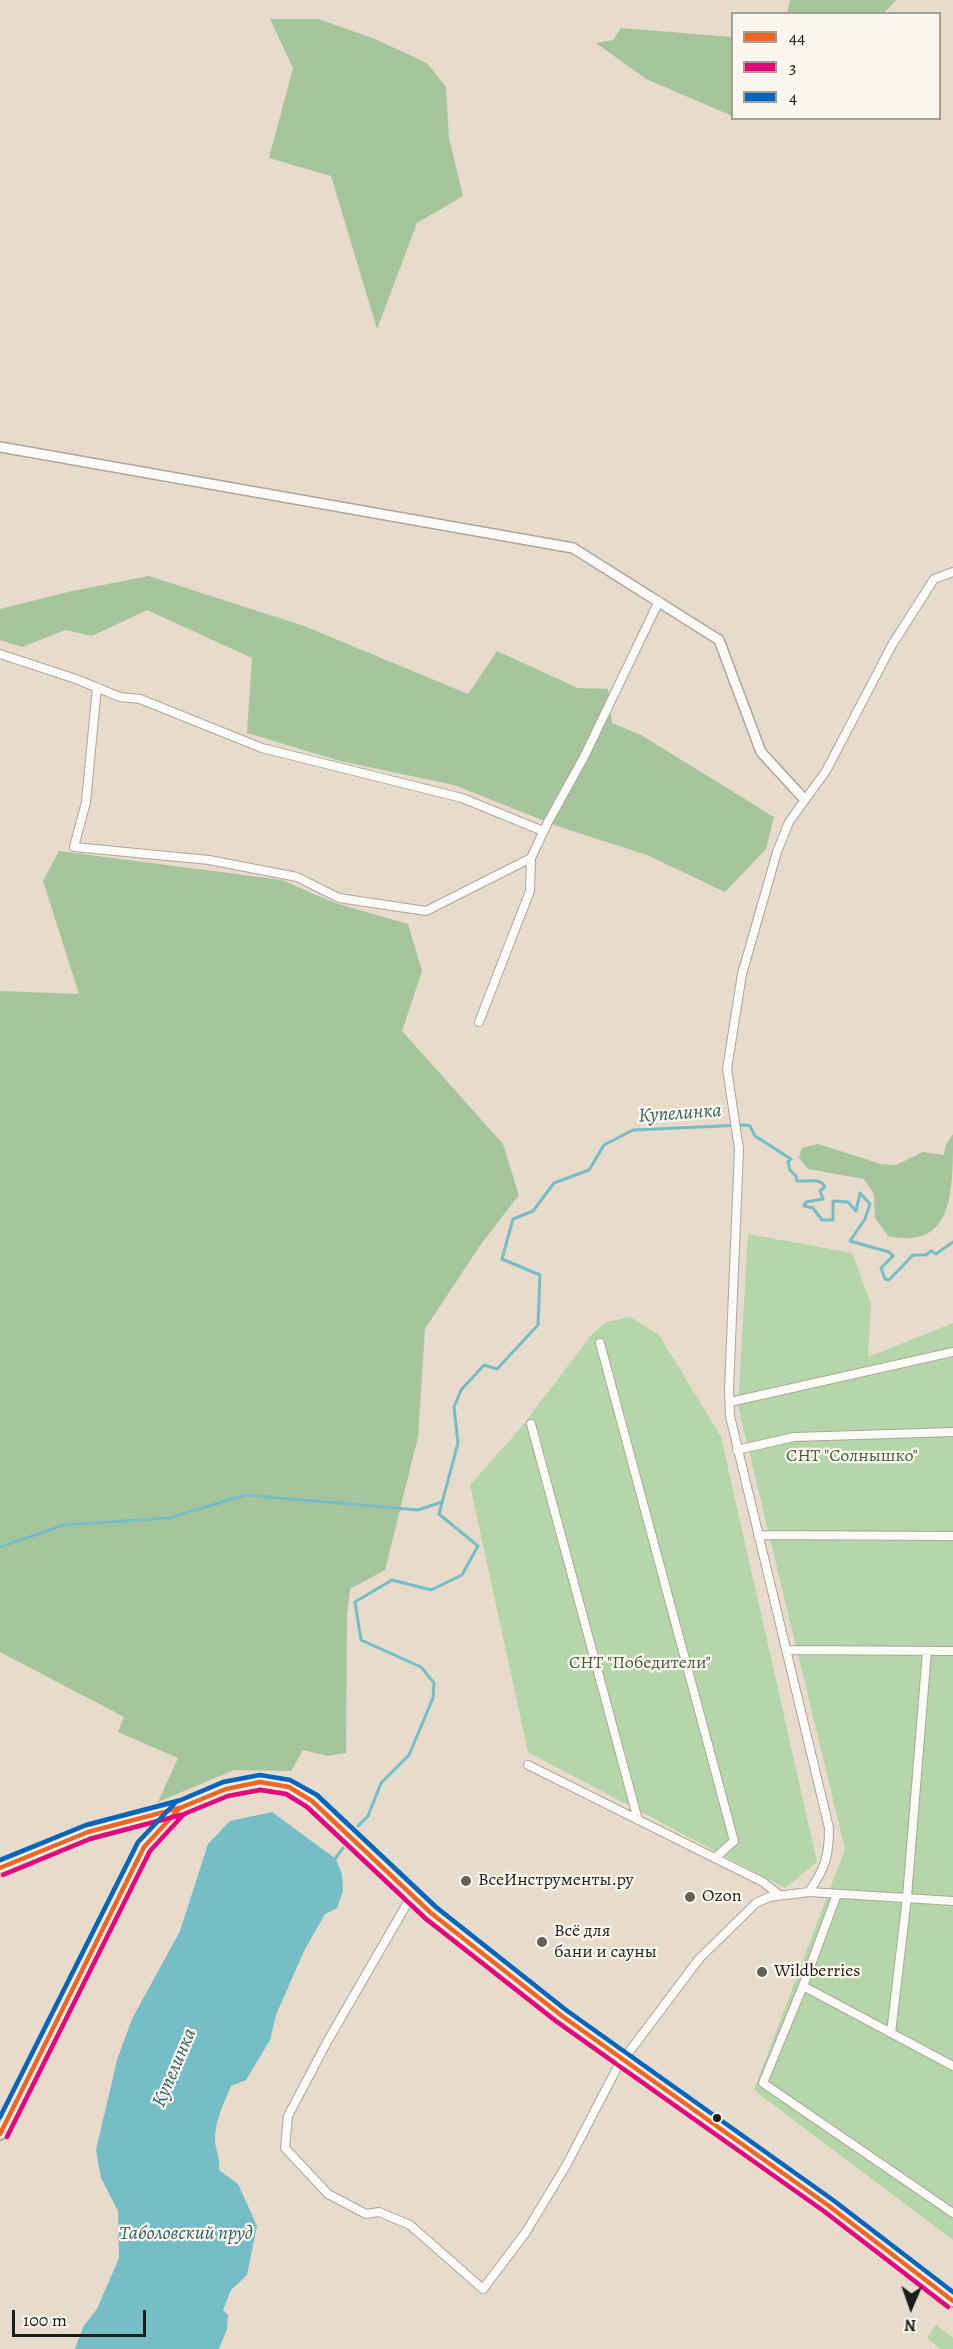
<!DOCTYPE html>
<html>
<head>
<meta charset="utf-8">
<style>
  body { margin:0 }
  #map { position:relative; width:953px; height:2349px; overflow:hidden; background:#e7dbcb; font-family:Alegreya,serif }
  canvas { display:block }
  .legend { position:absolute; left:731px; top:12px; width:210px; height:108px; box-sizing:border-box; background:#fbf7ec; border:2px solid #a29f99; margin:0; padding:8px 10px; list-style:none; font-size:18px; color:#1c1c1c }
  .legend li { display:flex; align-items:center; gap:12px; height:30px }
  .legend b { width:30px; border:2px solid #a29f99 }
  .north { position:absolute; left:881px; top:2277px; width:60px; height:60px; -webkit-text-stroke:4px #fbf7ec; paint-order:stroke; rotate:182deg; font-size:16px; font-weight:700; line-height:24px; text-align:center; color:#1c1c1c }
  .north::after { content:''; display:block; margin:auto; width:21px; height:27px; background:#1c1c1c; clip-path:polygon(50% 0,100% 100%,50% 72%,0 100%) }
  .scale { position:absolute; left:12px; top:2310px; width:134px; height:27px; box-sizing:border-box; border:3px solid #1c1c1c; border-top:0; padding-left:8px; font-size:18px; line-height:21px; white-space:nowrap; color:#1c1c1c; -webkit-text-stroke:4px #fbf7ec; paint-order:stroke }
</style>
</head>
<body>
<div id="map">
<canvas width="953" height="2349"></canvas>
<ul class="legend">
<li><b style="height:8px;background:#f26522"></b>44</li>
<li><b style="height:8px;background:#e5007d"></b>3</li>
<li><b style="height:8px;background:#0065bd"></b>4</li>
</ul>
<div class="north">N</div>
<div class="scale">100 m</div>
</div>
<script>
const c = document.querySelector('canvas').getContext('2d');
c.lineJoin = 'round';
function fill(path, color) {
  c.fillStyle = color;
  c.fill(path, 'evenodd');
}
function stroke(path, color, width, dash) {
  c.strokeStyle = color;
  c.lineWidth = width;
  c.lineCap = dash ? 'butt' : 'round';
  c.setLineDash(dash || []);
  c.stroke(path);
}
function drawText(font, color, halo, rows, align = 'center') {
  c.font = font + ' Alegreya,serif';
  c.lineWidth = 4.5;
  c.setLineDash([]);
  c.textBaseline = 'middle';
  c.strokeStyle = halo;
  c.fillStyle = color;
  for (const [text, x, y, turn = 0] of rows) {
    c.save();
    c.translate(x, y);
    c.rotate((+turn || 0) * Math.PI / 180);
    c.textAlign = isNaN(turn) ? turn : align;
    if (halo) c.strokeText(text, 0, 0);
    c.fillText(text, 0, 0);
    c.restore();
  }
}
fill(new Path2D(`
  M748 1234 852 1253 871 1304 868 1357 953 1323V2240L754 2090 845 1849 738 1406Z
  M630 1317 659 1335 721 1437 817 1862 785 1888 528 1752 470 1485 520 1429 592 1334 607 1322Z
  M936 2325 953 2338V2349H940L927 2338Z`), '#b4d6a8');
fill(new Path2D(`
  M790 0H896L884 13H787Z
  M270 19H319L377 40 427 63 446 87 449 138 463 196 417 223 377 329 331 176 269 158 293 68Z
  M621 28 732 37V116L646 79 596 43 613 40Z
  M149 576 304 626 468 694 497 651 578 688 608 689 612 723 641 735 774 817 766 849 725 892 647 855 560 827 454 785 340 761 247 733 252 658 147 610 92 636 66 630 22 647 0 640V609L72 591Z
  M59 851 282 880 335 903 408 924 422 971 402 1031 503 1144 519 1195 481 1244 425 1329 418 1437 385 1570 350 1589 347 1616 346 1753 328 1756 303 1750 291 1771 234 1770 158 1802 178 1758 118 1732 124 1717 0 1652V991L79 994 43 881Z
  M953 1134C953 1194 953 1250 888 1236L875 1218 874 1194 864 1179 808 1169 799 1158 802 1148 818 1144 881 1164 896 1165 923 1152 944 1155 946 1145Z`), '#a6c59d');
fill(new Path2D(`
  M272 1812 336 1859 342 1874 343 1891 337 1908 325 1914 304 1951 276 2015 270 2040 246 2080 231 2086C224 2103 214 2123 215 2141 216 2151 220 2159 219 2170L238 2184 257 2226 247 2275 231 2290 223 2310 228 2315 227 2329 219 2349H75L83 2327 97 2309 119 2258 118 2211 101 2178 96 2150 117 2060 132 2019 180 1931 208 1844 230 1821Z`), '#76bec5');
stroke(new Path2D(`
  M0 1547 64 1525 169 1518 246 1495 418 1510 442 1502
  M358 1826 368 1816 381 1783 409 1755 433 1698 434 1683 421 1667 361 1640 355 1602 392 1580 431 1590 462 1575 478 1546 439 1514 458 1443 454 1407 461 1390 484 1365 497 1369 538 1325 540 1275 502 1259 513 1219 533 1211 554 1183 589 1170 604 1145 633 1130 744 1125 750 1126 755 1136 791 1159 788 1162 790 1170 796 1176 797 1181C807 1182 820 1177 825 1187L820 1191 823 1199 806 1202 804 1206 813 1208 822 1220H833V1201L848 1202 856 1211 860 1193 870 1204 865 1219 850 1241 889 1252 893 1256 881 1268 885 1279 889 1280 913 1255H926L931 1251 936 1254 953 1242
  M334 1860 343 1848`), '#76bec5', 3);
const minor = new Path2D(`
  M0 654 76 679 120 697 140 699 262 748 462 798 543 831
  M97 687 86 802 74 847 209 860 297 877 339 898 426 911 531 858 548 822 584 757 659 601
  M479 1022 530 891 531 858
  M600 1343 734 1841 715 1858
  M730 1402 953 1352
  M531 1424 638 1820
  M737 1450 794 1437 953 1432
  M758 1535 953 1536
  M786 1650 953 1651
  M528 1765 763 1882 779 1895
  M809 1892 953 1901
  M837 1894 803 1986 763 2083 953 2213
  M412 1895 327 2042 288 2116 285 2148 328 2194 366 2214 379 2212 410 2225 483 2289 526 2232 567 2164 617 2068 699 1959 756 1903 769 1897 809 1892C825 1868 829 1857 829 1828L730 1416 729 1389 739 1149 727 1069 742 974 777 852 789 822 826 771 892 645 934 579 953 572
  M803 1986 953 2066
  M891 2033 907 1897 927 1651`);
const tertiary = new Path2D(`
  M0 447 573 548 719 640 761 752 804 799
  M0 1868 88 1832 180 1808`);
const secondary = new Path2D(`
  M0 2134 144 1847 180 1808 226 1789 260 1782 289 1787 312 1801 431 1913 562 2016 829 2206 953 2301`);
stroke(minor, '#aea69c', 10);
stroke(tertiary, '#aea69c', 12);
stroke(secondary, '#aea69c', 14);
stroke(minor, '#fbfaf7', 8);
stroke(tertiary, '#fbfaf7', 9);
stroke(secondary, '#f5efe9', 10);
stroke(new Path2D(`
  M0 1868 88 1832 183 1807
  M0 2134 144 1847 180 1808 226 1789 260 1782 289 1787 312 1801 431 1913 562 2016 829 2206 953 2301`), '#f26522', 4.5);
stroke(new Path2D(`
  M3 1875 90 1839 185 1814
  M7 2137 150 1851 184 1814 228 1796 260 1790 286 1794 307 1807 426 1919 557 2022 825 2212 948 2307`), '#e5007d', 4.5);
stroke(new Path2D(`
  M0 1860 86 1825 181 1800
  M0 2117 138 1842 176 1802 223 1782 260 1775 290 1780 317 1795 436 1907 566 2010 833 2200 953 2292`), '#0065bd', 4.5);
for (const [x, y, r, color] of [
  [466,1881,6,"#635f59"],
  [690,1897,6,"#635f59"],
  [542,1942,6,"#635f59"],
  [762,1972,6,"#635f59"],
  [717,2118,5,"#1c1c1c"]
]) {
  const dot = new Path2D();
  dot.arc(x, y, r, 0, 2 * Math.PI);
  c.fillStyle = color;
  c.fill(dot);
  stroke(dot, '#fbf7ec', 2);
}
drawText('18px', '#435b43', '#fbf7ec', [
  ["СНТ \"Солнышко\"",852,1457],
  ["СНТ \"Победители\"",640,1664]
]);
drawText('18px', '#1c1c1c', '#fbf7ec', [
  ["ВсеИнструменты.ру",478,1881],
  ["Ozon",702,1897],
  ["Всё для",554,1932],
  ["бани и сауны",554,1953],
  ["Wildberries",774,1972]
], 'left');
drawText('italic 20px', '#2f6067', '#fbf7ec', [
  ["Купелинка",680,1114,-4],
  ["Купелинка",175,2068,-67],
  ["Таболовский пруд",186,2234]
]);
</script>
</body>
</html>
